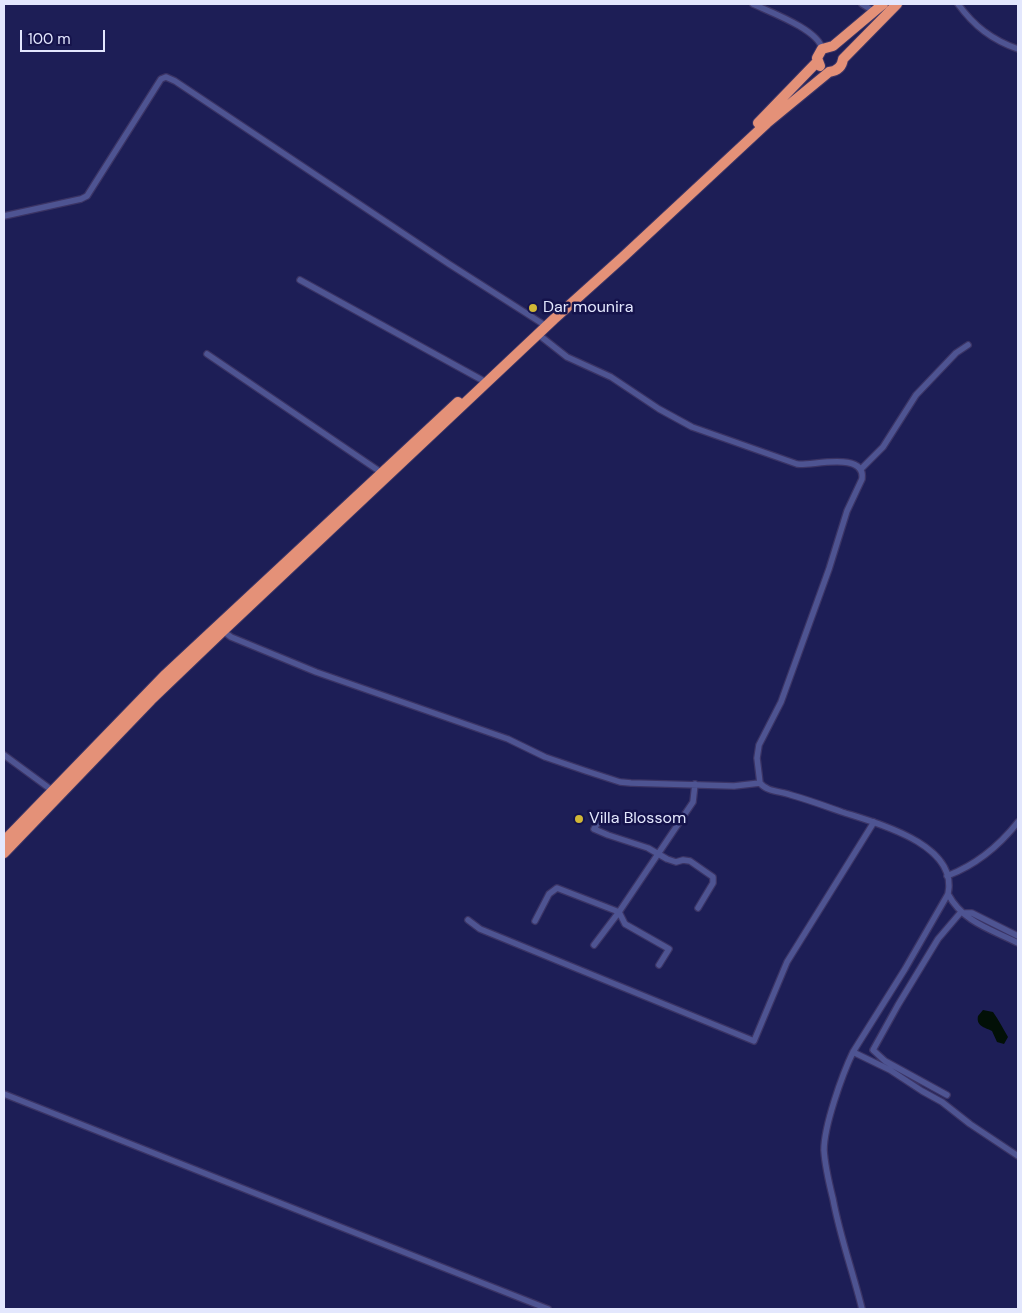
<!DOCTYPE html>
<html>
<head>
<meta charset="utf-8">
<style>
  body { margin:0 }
  #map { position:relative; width:1022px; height:1313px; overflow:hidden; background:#1d1e56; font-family:"DM Sans",sans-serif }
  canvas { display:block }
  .frame { position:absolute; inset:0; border:5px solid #e3e7fd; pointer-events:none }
  .scale { position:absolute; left:20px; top:30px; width:85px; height:22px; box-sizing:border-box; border:2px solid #e3e7fd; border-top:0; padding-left:6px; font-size:15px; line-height:18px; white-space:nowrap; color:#e3e7fd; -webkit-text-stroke:4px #15134b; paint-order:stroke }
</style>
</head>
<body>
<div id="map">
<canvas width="1022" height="1313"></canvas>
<div class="frame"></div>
<div class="scale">100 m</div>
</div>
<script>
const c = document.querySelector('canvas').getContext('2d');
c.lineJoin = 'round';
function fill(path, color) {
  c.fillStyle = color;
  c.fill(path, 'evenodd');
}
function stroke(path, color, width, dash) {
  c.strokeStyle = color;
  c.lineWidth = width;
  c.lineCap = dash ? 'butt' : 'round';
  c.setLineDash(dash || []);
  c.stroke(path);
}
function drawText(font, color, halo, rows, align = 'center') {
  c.font = font + ' "DM Sans",sans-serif';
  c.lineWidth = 5;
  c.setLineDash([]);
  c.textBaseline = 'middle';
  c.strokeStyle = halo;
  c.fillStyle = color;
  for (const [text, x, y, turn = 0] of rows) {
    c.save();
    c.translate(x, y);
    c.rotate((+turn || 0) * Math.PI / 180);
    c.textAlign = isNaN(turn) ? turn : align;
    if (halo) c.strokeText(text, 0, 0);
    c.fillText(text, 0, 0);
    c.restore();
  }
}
fill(new Path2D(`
  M983 1010 993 1012C999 1020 1003 1029 1008 1037L1004 1044 997 1042 992 1031C984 1027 976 1026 978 1016Z`), '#021007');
const street = new Path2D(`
  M753 4C770 12 819 30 822 49
  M862 4 875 12
  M958 4C974 26 992 40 1018 49
  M4 216 81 199 87 196 161 79 166 77 175 81 449 264 543 324
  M300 280 482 380
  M539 335 567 357 611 377 659 409 692 427 797 464C812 466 866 451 862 479L847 511 829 569 781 702 759 745 757 758 760 783
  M207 354 382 473
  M861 469 883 447 916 395 956 353 968 345
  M223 631 231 637 316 672 508 739 545 757 586 771 620 782 631 783 734 786 760 783C767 792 781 791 791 795 809 800 825 806 842 812 876 823 959 844 948 894L905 969 853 1052
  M4 755 53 791
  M601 817 594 829 608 835 648 848 667 859 676 862 683 860 690 861 713 877V883L698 908
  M947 876C976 865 999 846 1018 822
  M948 894C963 922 990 929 1018 943
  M964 913H972L1018 936
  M468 920 480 929 754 1041 787 962 874 822
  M535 921 549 894 557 888 619 912 625 924 669 949 659 965
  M594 945 619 912 693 802 695 784
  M4 1094 548 1309
  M947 1095 885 1061 873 1050 898 1005 938 939 961 912
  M862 1309C853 1272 840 1237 833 1199 829 1183 825 1167 824 1150 824 1126 842 1075 853 1052L890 1070 922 1091 942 1102 970 1124 1018 1156`);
const highway = new Path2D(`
  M820 66 817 58 822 49 833 46 883 4
  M758 123 818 61
  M4 841 164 676 458 402
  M4 853 151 700 223 631 554 319 623 257 767 123 829 72C837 71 842 67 843 59L897 4`);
stroke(street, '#3b3465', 8);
stroke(highway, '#3b3465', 12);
stroke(street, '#4e5492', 5.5);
stroke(highway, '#e49178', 10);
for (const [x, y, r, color] of [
  [533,308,5,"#d1b736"],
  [579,819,5,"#d1b736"]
]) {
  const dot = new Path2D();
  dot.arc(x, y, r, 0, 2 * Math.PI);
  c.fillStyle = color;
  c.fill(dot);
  stroke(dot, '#15134b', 2);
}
drawText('16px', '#e3e7fd', '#15134b', [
  ["Dar mounira",543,308],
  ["Villa Blossom",589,819]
], 'left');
</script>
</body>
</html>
